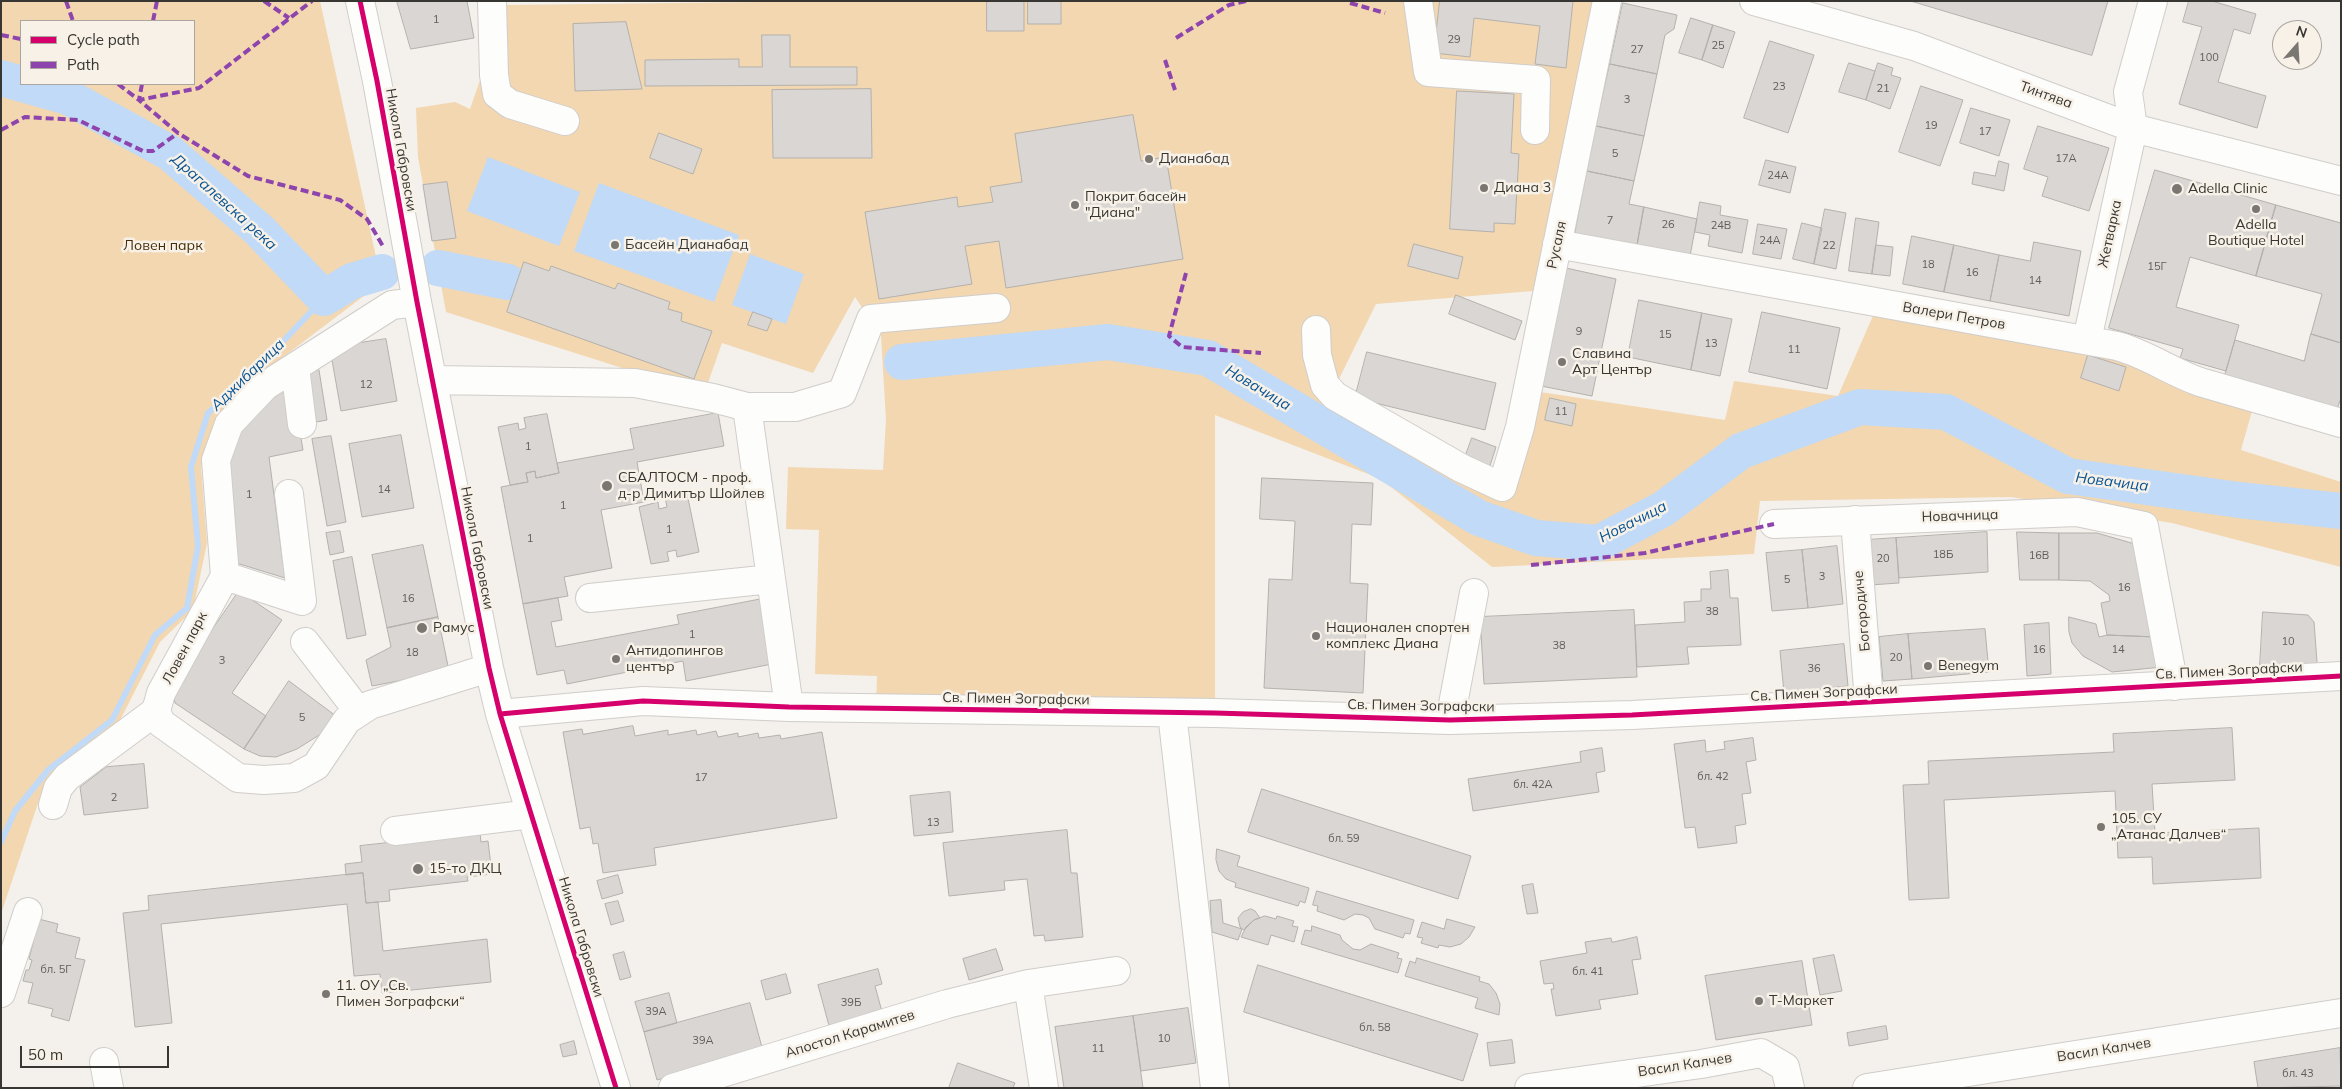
<!DOCTYPE html>
<html>
<head>
<meta charset="utf-8">
<style>
  body { margin:0 }
  #map { position:relative; width:2342px; height:1089px; overflow:hidden; background:#f4f0ec; font-family:Mulish,sans-serif }
  canvas { display:block }
  .frame { position:absolute; inset:0; border:2px solid #383632; pointer-events:none }
  .legend { position:absolute; left:20px; top:20px; width:175px; height:65px; box-sizing:border-box; background:#f7f1e8; border:1px solid #aba69f; margin:0; padding:6px 9px; list-style:none; font-size:15px; color:#383632 }
  .legend li { display:flex; align-items:center; gap:10px; height:25px }
  .legend b { width:25px; border:1px solid #aba69f }
  .north { position:absolute; left:2272px; top:20px; width:50px; height:50px; box-sizing:border-box; background:#f7f1e8; border:1px solid #aba69f; border-radius:50%; rotate:19deg; font-size:14px; font-weight:700; line-height:20px; text-align:center; color:#383632 }
  .north::after { content:''; display:block; margin:auto; width:18px; height:22px; background:#7a7773; clip-path:polygon(50% 0,100% 100%,50% 72%,0 100%) }
  .scale { position:absolute; left:20px; top:1046px; width:149px; height:22px; box-sizing:border-box; border:2px solid #383632; border-top:0; padding-left:6px; font-size:15px; line-height:18px; white-space:nowrap; color:#383632; -webkit-text-stroke:4px #f7f1e8; paint-order:stroke }
</style>
</head>
<body>
<div id="map">
<canvas width="2342" height="1089"></canvas>
<div class="frame"></div>
<ul class="legend">
<li><b style="height:6px;background:#d6006c"></b>Cycle path</li>
<li><b style="height:6px;background:#8e44ad"></b>Path</li>
</ul>
<div class="north">N</div>
<div class="scale">50 m</div>
</div>
<script>
const c = document.querySelector('canvas').getContext('2d');
c.lineJoin = 'round';
function fill(path, color) {
  c.fillStyle = color;
  c.fill(path, 'evenodd');
}
function stroke(path, color, width, dash) {
  c.strokeStyle = color;
  c.lineWidth = width;
  c.lineCap = dash ? 'butt' : 'round';
  c.setLineDash(dash || []);
  c.stroke(path);
}
function drawText(font, color, halo, rows, align = 'center') {
  c.font = font + ' Mulish,sans-serif';
  c.lineWidth = 5;
  c.setLineDash([]);
  c.textBaseline = 'middle';
  c.strokeStyle = halo;
  c.fillStyle = color;
  for (const [text, x, y, turn = 0] of rows) {
    c.save();
    c.translate(x, y);
    c.rotate((+turn || 0) * Math.PI / 180);
    c.textAlign = isNaN(turn) ? turn : align;
    if (halo) c.strokeText(text, 0, 0);
    c.fillText(text, 0, 0);
    c.restore();
  }
}
fill(new Path2D(`
  M1 1H320L378 266 365 295 274 364 217 417 201 466 207 543 193 610 160 642 118 724 74 756 45 782 1 914ZM21 21H194V84H21Z
  M846 1H1597L1544 290 1376 304 1328 401 1508 500 1540 392 1725 420 1734 381 1838 396 1879 302 2087 340 2256 397 2241 450 2341 482V567L2172 523 2011 497 1760 501 1754 554 1492 567 1381 479 1215 415V713L876 709 877 676 815 674 819 530 786 529 788 467 883 470 886 420 881 335 855 297 813 373 722 343 704 394 446 312 418 157 416 108 455 102 470 109 506 5Z`), '#f2d7b0');
fill(new Path2D(`
  M488 157 580 192 559 246 467 211Z
  M599 183 739 235 714 302 574 251Z
  M750 254 804 274 786 324 732 305Z`), '#c0daf8');
stroke(new Path2D(`
  M1 842 15 811 48 770 112 720 155 635 187 608 198 546 191 467 208 413 255 371 324 298`), '#c0daf8', 6);
stroke(new Path2D(`
  M1 78 68 97 170 153 259 230 324 298 352 281 382 272
  M438 268 508 282
  M902 362 1108 342 1208 358 1479 518 1536 538 1599 543 1663 509 1741 451 1860 407 1946 412 2068 476 2239 500 2341 511`), '#c0daf8', 36);
const building = new Path2D(`
  M397 1H467L474 38 411 49Z
  M987 1H1024V31H987Z
  M1028 1H1061V24H1028Z
  M1440 1H1573L1566 68 1535 64 1540 26 1474 18 1470 57 1434 53Z
  M1911 1H2108L2092 55Z
  M2189 1H2212L2256 14 2250 34 2234 29 2218 82 2266 96 2257 128 2179 104 2202 27 2183 22Z
  M1623 3 1677 15 1674 29 1665 35 1657 74 1610 64Z
  M1691 18 1713 25 1702 60 1679 53Z
  M626 22 642 89 575 91 573 24Z
  M1713 25 1735 32 1723 68 1702 60Z
  M762 35H790V67H857V85L645 86V60L739 59V67H762Z
  M1770 41 1814 55 1788 133 1744 118Z
  M1849 63 1875 71 1866 100 1839 92Z
  M1878 63 1893 68 1891 75 1901 78 1890 109 1866 100Z
  M1610 64 1657 74 1644 136 1596 126Z
  M1921 86 1963 100 1940 166 1899 152Z
  M871 89 872 158H773L772 90Z
  M1457 91 1514 94 1511 153 1519 154 1515 224 1494 223V232L1450 229Z
  M1971 108 2010 120 1999 156 1960 143Z
  M1133 115 1141 161 1166 157 1183 259 1006 288 999 241 965 246 972 284 879 299 865 212 957 197 958 207 993 202 990 187 1022 182 1015 134Z
  M1596 126 1644 136 1634 181 1587 171Z
  M2038 126 2109 148 2089 211 2042 196 2048 177 2024 169Z
  M659 133 702 149 693 174 650 158Z
  M1766 160 1796 167 1790 193 1759 185Z
  M1999 161 2009 164 2004 191 1972 184 1974 172 1995 176Z
  M2155 170 2276 205 2256 276 2190 257 2176 307 2239 325 2226 371 2180 358 2183 349 2109 328Z
  M1587 171 1634 181 1629 204 1644 207 1637 246 1575 234Z
  M447 182 456 238 432 241 423 185Z
  M1700 202 1721 206 1720 215 1748 220 1742 253 1708 246 1710 235 1695 232Z
  M2276 205 2341 223V343L2311 334 2322 294 2256 276Z
  M1644 207 1697 219 1690 256 1637 246Z
  M1825 209 1846 213 1836 269 1814 264Z
  M1856 218 1879 222 1872 274 1849 271Z
  M1802 223 1822 228 1814 264 1793 259Z
  M1758 224 1787 229 1781 259 1753 254Z
  M1912 236 1954 245 1944 292 1903 284Z
  M2034 242 2081 251 2069 316 1990 301 1999 255 2030 261Z
  M1414 244 1463 257 1458 279 1408 266Z
  M1876 245 1893 247 1890 276 1872 274Z
  M1954 245 1999 255 1990 301 1944 292Z
  M524 262 549 271 551 266 615 289 618 283 670 302 668 309 682 313 681 321 712 331 694 379 507 312Z
  M1566 268 1616 279 1592 396 1541 386Z
  M1456 295 1522 321 1515 340 1449 314Z
  M1639 300 1702 313 1691 370 1628 357Z
  M753 312 772 319 767 331 748 325Z
  M1762 312 1840 328 1827 389 1749 372Z
  M1702 313 1732 319 1720 376 1691 370Z
  M2311 334 2341 343V398L2336 412 2224 377 2235 340 2304 361Z
  M386 339 397 401 341 411 332 360 358 343Z
  M1367 352 1496 383 1485 430 1355 398Z
  M2088 355 2126 367 2119 391 2081 378Z
  M319 370 327 420 311 423 302 373Z
  M290 376 303 450 269 457 285 578 230 561 229 438Z
  M1550 398 1576 404 1572 426 1545 420Z
  M718 413 724 446 637 462 644 502 601 510 612 568 564 577 568 596 523 604 501 487 528 482 526 473 535 471 536 478 559 473 557 463 634 449 630 429Z
  M547 414 559 473 536 478 535 471 526 473 528 482 510 485 498 427 518 423 519 430 526 428 524 418Z
  M401 435 414 508 362 517 349 444Z
  M331 436 346 522 327 526 312 439Z
  M1472 438 1496 447 1487 475 1462 466Z
  M1262 478 1373 483 1371 525 1352 524 1350 583 1368 584 1363 693 1264 688 1269 579 1292 580 1295 521 1260 519Z
  M687 493 699 552 677 557 676 550 667 552 669 561 651 564 639 507 658 502 659 509 667 507 665 497Z
  M340 531 344 552 330 555 326 533Z
  M1987 532 1988 572 1899 578 1896 538Z
  M2017 532 2059 533V580H2020Z
  M2059 533H2097L2135 544 2156 637 2107 635 2101 603 2110 601 2109 595 2090 581 2059 580Z
  M1896 538 1899 583 1870 585 1867 540Z
  M423 545 438 617 387 628 372 555Z
  M1837 546 1843 604 1808 608 1802 550Z
  M1802 550 1808 608 1772 611 1766 553Z
  M352 557 366 635 347 639 333 561Z
  M1728 570 1730 598H1738L1741 645 1687 647 1689 664 1637 667 1635 625 1685 622 1684 602 1701 601V589H1711L1710 572Z
  M239 591 282 620 232 693 266 716 244 749 175 703 172 689Z
  M558 598 562 620 551 622 556 647 679 624 677 615 760 599 772 664 686 681 683 661 567 684 564 670 537 675 523 604Z
  M1634 610 1637 677 1484 684 1480 617Z
  M2263 612 2308 615 2314 622 2317 662 2312 668 2260 666Z
  M438 617 449 671 372 686 366 660 391 647 387 628Z
  M2069 617 2096 624 2099 637 2107 635 2156 637 2162 667 2112 672 2083 656 2072 643 2069 632Z
  M2049 623 2051 674 2027 676 2024 625Z
  M1985 629 1989 672 1912 679 1908 634Z
  M1908 634 1912 679 1883 681 1879 637Z
  M1844 644 1848 686 1784 693 1780 651Z
  M289 681 340 719 324 732 297 749 276 757 260 756 244 749Z
  M633 726 635 736 668 730V735L696 730 697 735 716 731 718 737 738 733V737L758 733 759 738 780 735 781 739 822 732 837 818 654 848 656 865 603 873 598 843 593 844 590 827 580 829 563 732 582 729 583 734Z
  M2232 728 2235 780 2152 784 2155 833 2259 828 2261 878 2153 884 2152 857 2118 858 2115 791 1944 800 1949 898 1909 900 1903 785 1929 784 1928 761 2114 752 2113 734Z
  M1753 738 1756 760 1746 762 1751 793 1742 794 1746 824 1735 826 1737 843 1698 848 1695 827 1685 828 1674 744 1705 740 1706 752 1725 749 1724 742Z
  M1602 748 1605 771 1596 773 1599 792 1473 811 1468 779 1581 762 1580 752Z
  M144 764 148 808 84 815 80 787 106 767Z
  M1262 789 1471 856 1458 899 1248 832Z
  M950 792 953 832 914 836 910 796Z
  M1067 830 1071 873H1077L1083 937 1045 941 1044 935 1034 936 1027 879 1004 881 1005 890 949 896 943 843Z
  M480 833 481 842 488 841 492 874 467 877 468 881 389 890 390 901 366 903 363 873 346 875 345 864 362 862 360 846Z
  M1217 849 1240 856 1237 866 1309 888 1305 903 1300 901 1298 906 1235 887 1236 883 1226 879 1219 871 1216 860Z
  M363 873 366 903 378 902 383 951 487 939 491 982 382 993 380 974 354 976 347 904 161 924 172 1023 135 1027 123 913 149 910 148 896Z
  M618 875 623 893 602 899 597 881Z
  M1533 884 1538 913 1527 914 1522 886Z
  M1317 891 1414 920 1410 934 1405 933 1403 938 1375 929 1369 918 1363 915 1355 914 1344 920 1317 911 1318 906 1313 905Z
  M1221 900 1223 923 1242 929 1238 940 1212 932 1210 901Z
  M618 901 624 921 611 925 605 904Z
  M1251 909 1255 911 1260 918 1254 920 1244 930 1240 927 1238 918 1243 912Z
  M1265 916 1276 919 1277 916 1294 921 1292 926 1298 927 1294 942 1271 935 1268 945 1241 937 1246 927 1254 920Z
  M35 918 58 924 56 932 80 938 75 958 85 960 69 1021 51 1016 53 1009 28 1003 33 983 23 981 26 970H29L32 960 29 959 34 939H30Z
  M1447 919 1475 927 1469 937 1461 944 1450 947 1439 945 1438 948 1421 943 1423 938 1417 937 1422 922 1444 929Z
  M1312 926 1340 935 1342 940 1353 949 1360 950 1371 944 1399 953 1397 958 1402 959 1398 973 1301 944 1305 930 1311 931Z
  M1637 937 1641 959 1632 960 1638 994 1599 1000 1601 1009 1556 1016 1551 989H1554L1553 983 1544 984 1540 961 1587 953 1585 942 1611 938 1612 942Z
  M996 949 1003 970 969 980 963 959Z
  M624 952 631 977 620 980 613 955Z
  M1834 955 1842 991 1820 995 1813 959Z
  M1417 958 1480 977 1479 981 1489 984 1496 993 1500 1004 1499 1015 1475 1008 1478 998 1405 976 1410 961 1415 963Z
  M1802 961 1812 1025 1716 1040 1705 976Z
  M1258 965 1478 1034 1463 1081 1244 1012Z
  M878 969 882 984 875 986 884 1019 831 1033 818 985Z
  M786 974 791 993 766 1000 761 981Z
  M669 993 677 1023 644 1032 635 1002Z
  M750 1003 763 1051 657 1080 644 1032Z
  M1188 1008 1196 1063 1141 1071 1133 1016Z
  M1133 1016 1143 1088H1064L1055 1027Z
  M1886 1026 1888 1039 1849 1046 1847 1033Z
  M1512 1040 1515 1063 1490 1066 1487 1043Z
  M574 1041 577 1054 563 1057 560 1045Z
  M2340 1048 2341 1086 2258 1088 2254 1062Z
  M958 1063 1015 1083 1013 1088H949Z`);
fill(building, '#d9d6d3');
stroke(building, '#b4b1ad', 1);
const minor = new Path2D(`
  M360 1 377 81 417 302 489 668 500 714 616 1088
  M492 1 494 75 497 94 510 104 565 121
  M1418 1 1428 72 1536 80 1535 130
  M1754 1 1914 46 2133 128 2341 181
  M1557 244 2117 346C2147 354 2171 372 2200 382L2341 423
  M417 302 392 305 265 386 229 424 216 460 225 576 161 693 156 711 161 723 238 778 264 780 294 778 316 766 347 720 370 705 489 668
  M1316 330 1317 355 1325 385 1335 396 1461 468 1502 487 1520 427 1607 1
  M2087 340 2133 128 2128 92 2153 1
  M295 367 302 424
  M432 380 635 383 713 398 747 407H795L842 393 871 319 996 308
  M747 407 789 707
  M1855 520 1869 702
  M1774 524 2077 512 2144 526 2174 686
  M225 576 302 601 289 494
  M590 598 771 579
  M305 642 359 712
  M1172 713 1215 1088
  M500 714 643 701 789 707 1215 713 1450 720 1632 715 2341 676
  M1450 720 1474 593
  M53 805 58 788 67 777 156 711
  M395 831 531 814
  M1028 984 1044 1088
  M1 993 28 912
  M104 1062 109 1088
  M673 1088 947 1004 1028 984 1116 971
  M1529 1088 1701 1064 1761 1053 1785 1067 1790 1088
  M1867 1088 2341 1013`);
stroke(minor, '#d0cdca', 30);
stroke(minor, '#fdfdfc', 28);
stroke(new Path2D(`
  M66 1 73 21
  M264 1 289 18
  M1350 3 1385 13
  M153 21 157 1
  M1 35 21 39
  M1176 38 1229 5 1246 1
  M1165 60 1175 90
  M118 84 139 100 199 88 312 1
  M142 84 139 100 178 133 248 176 340 200 367 219 384 248
  M1 130 25 117 78 120 143 151H153L178 133
  M1186 273 1169 336 1182 347 1261 353
  M1531 565 1645 553 1774 524`), '#8e44ad', 4, [8, 4]);
stroke(new Path2D(`
  M360 1 377 81 417 302 489 668 500 714 616 1088
  M500 714 643 701 789 707 1215 713 1450 720 1632 715 2341 676`), '#d6006c', 5);
for (const [x, y, r, color] of [
  [1149,159,5,"#7a7773"],
  [1484,188,5,"#7a7773"],
  [2177,189,6,"#7a7773"],
  [1075,205,5,"#7a7773"],
  [2256,209,5,"#7a7773"],
  [615,245,5,"#7a7773"],
  [1562,362,5,"#7a7773"],
  [607,486,6,"#7a7773"],
  [422,628,6,"#7a7773"],
  [1316,636,5,"#7a7773"],
  [616,659,5,"#7a7773"],
  [1928,666,5,"#7a7773"],
  [2101,827,5,"#7a7773"],
  [418,869,6,"#7a7773"],
  [326,994,5,"#7a7773"],
  [1759,1001,5,"#7a7773"]
]) {
  const dot = new Path2D();
  dot.arc(x, y, r, 0, 2 * Math.PI);
  c.fillStyle = color;
  c.fill(dot);
  stroke(dot, '#f7f1e8', 2);
}
drawText('11px', '#605e5a', null, [
  ["1",436,20],
  ["29",1454,40],
  ["25",1718,46],
  ["27",1637,50],
  ["100",2209,58],
  ["23",1779,87],
  ["21",1883,89],
  ["3",1627,100],
  ["19",1931,126],
  ["17",1985,132],
  ["5",1615,154],
  ["17А",2066,159],
  ["24А",1778,176],
  ["7",1610,221],
  ["26",1668,225],
  ["24В",1721,226],
  ["24А",1770,241],
  ["22",1829,246],
  ["18",1928,265],
  ["15Г",2157,267],
  ["16",1972,273],
  ["14",2035,281],
  ["9",1579,332],
  ["15",1665,335],
  ["13",1711,344],
  ["11",1794,350],
  ["12",366,385],
  ["11",1561,412],
  ["1",528,447],
  ["14",384,490],
  ["1",249,495],
  ["1",563,506],
  ["1",669,530],
  ["1",530,539],
  ["18Б",1943,555],
  ["16В",2039,556],
  ["20",1883,559],
  ["3",1822,577],
  ["5",1787,580],
  ["16",2124,588],
  ["16",408,599],
  ["38",1712,612],
  ["1",692,635],
  ["10",2288,642],
  ["38",1559,646],
  ["16",2039,650],
  ["14",2118,650],
  ["18",412,653],
  ["20",1896,658],
  ["3",222,661],
  ["36",1814,669],
  ["5",302,718],
  ["бл. 42",1713,777],
  ["17",701,778],
  ["бл. 42А",1533,785],
  ["2",114,798],
  ["13",933,823],
  ["бл. 59",1344,839],
  ["бл. 5Г",56,970],
  ["бл. 41",1588,972],
  ["39Б",851,1003],
  ["39А",656,1012],
  ["бл. 58",1375,1028],
  ["10",1164,1039],
  ["39А",703,1041],
  ["11",1098,1049],
  ["бл. 43",2298,1074]
]);
drawText('14px', '#383632', '#f7f1e8', [
  ["Тинтява",2046,95,20],
  ["Никола Габровски",401,150,80],
  ["Жетварка",2110,234,-78],
  ["Русаля",1557,245,-78],
  ["Валери Петров",1954,316,10],
  ["Новачница",1960,516,-2],
  ["Никола Габровски",477,548,79],
  ["Богородиче",1862,611,-95],
  ["Ловен парк",185,648,-62],
  ["Св. Пимен Зографски",2229,671,-3],
  ["Св. Пимен Зографски",1824,693,-3],
  ["Св. Пимен Зографски",1016,699,1],
  ["Св. Пимен Зографски",1421,706,1],
  ["Никола Габровски",581,937,73],
  ["Апостол Карамитев",850,1034,-17],
  ["Васил Калчев",2104,1050,-9],
  ["Васил Калчев",1685,1065,-9]
]);
drawText('14px', '#383632', '#f7f1e8', [
  ["Дианабад",1159,159],
  ["Диана 3",1494,188],
  ["Adella Clinic",2188,189],
  ["Покрит басейн",1085,197],
  ["\"Диана\"",1085,213],
  ["Adella",2256,225,"center"],
  ["Boutique Hotel",2256,241,"center"],
  ["Басейн Дианабад",625,245],
  ["Славина",1572,354],
  ["Арт Център",1572,370],
  ["СБАЛТОСМ - проф.",618,478],
  ["д-р Димитър Шойлев",618,494],
  ["Рамус",433,628],
  ["Национален спортен",1326,628],
  ["комплекс Диана",1326,644],
  ["Антидопингов",626,651],
  ["център",626,667],
  ["Benegym",1938,666],
  ["105. СУ",2111,819],
  ["„Атанас Далчев“",2111,835],
  ["15-то ДКЦ",429,869],
  ["11. ОУ „Св.",336,986],
  ["Пимен Зографски“",336,1002],
  ["Т-Маркет",1769,1001]
], 'left');
drawText('14px', '#462f08', '#f7f1e8', [
  ["Ловен парк",163,246]
]);
drawText('italic 15px', '#065292', '#f7f1e8', [
  ["Драгалевска река",224,202,42],
  ["Аджибарица",248,375,-44],
  ["Новачица",1258,388,31],
  ["Новачица",2112,482,7],
  ["Новачица",1633,522,-27]
]);
</script>
</body>
</html>
